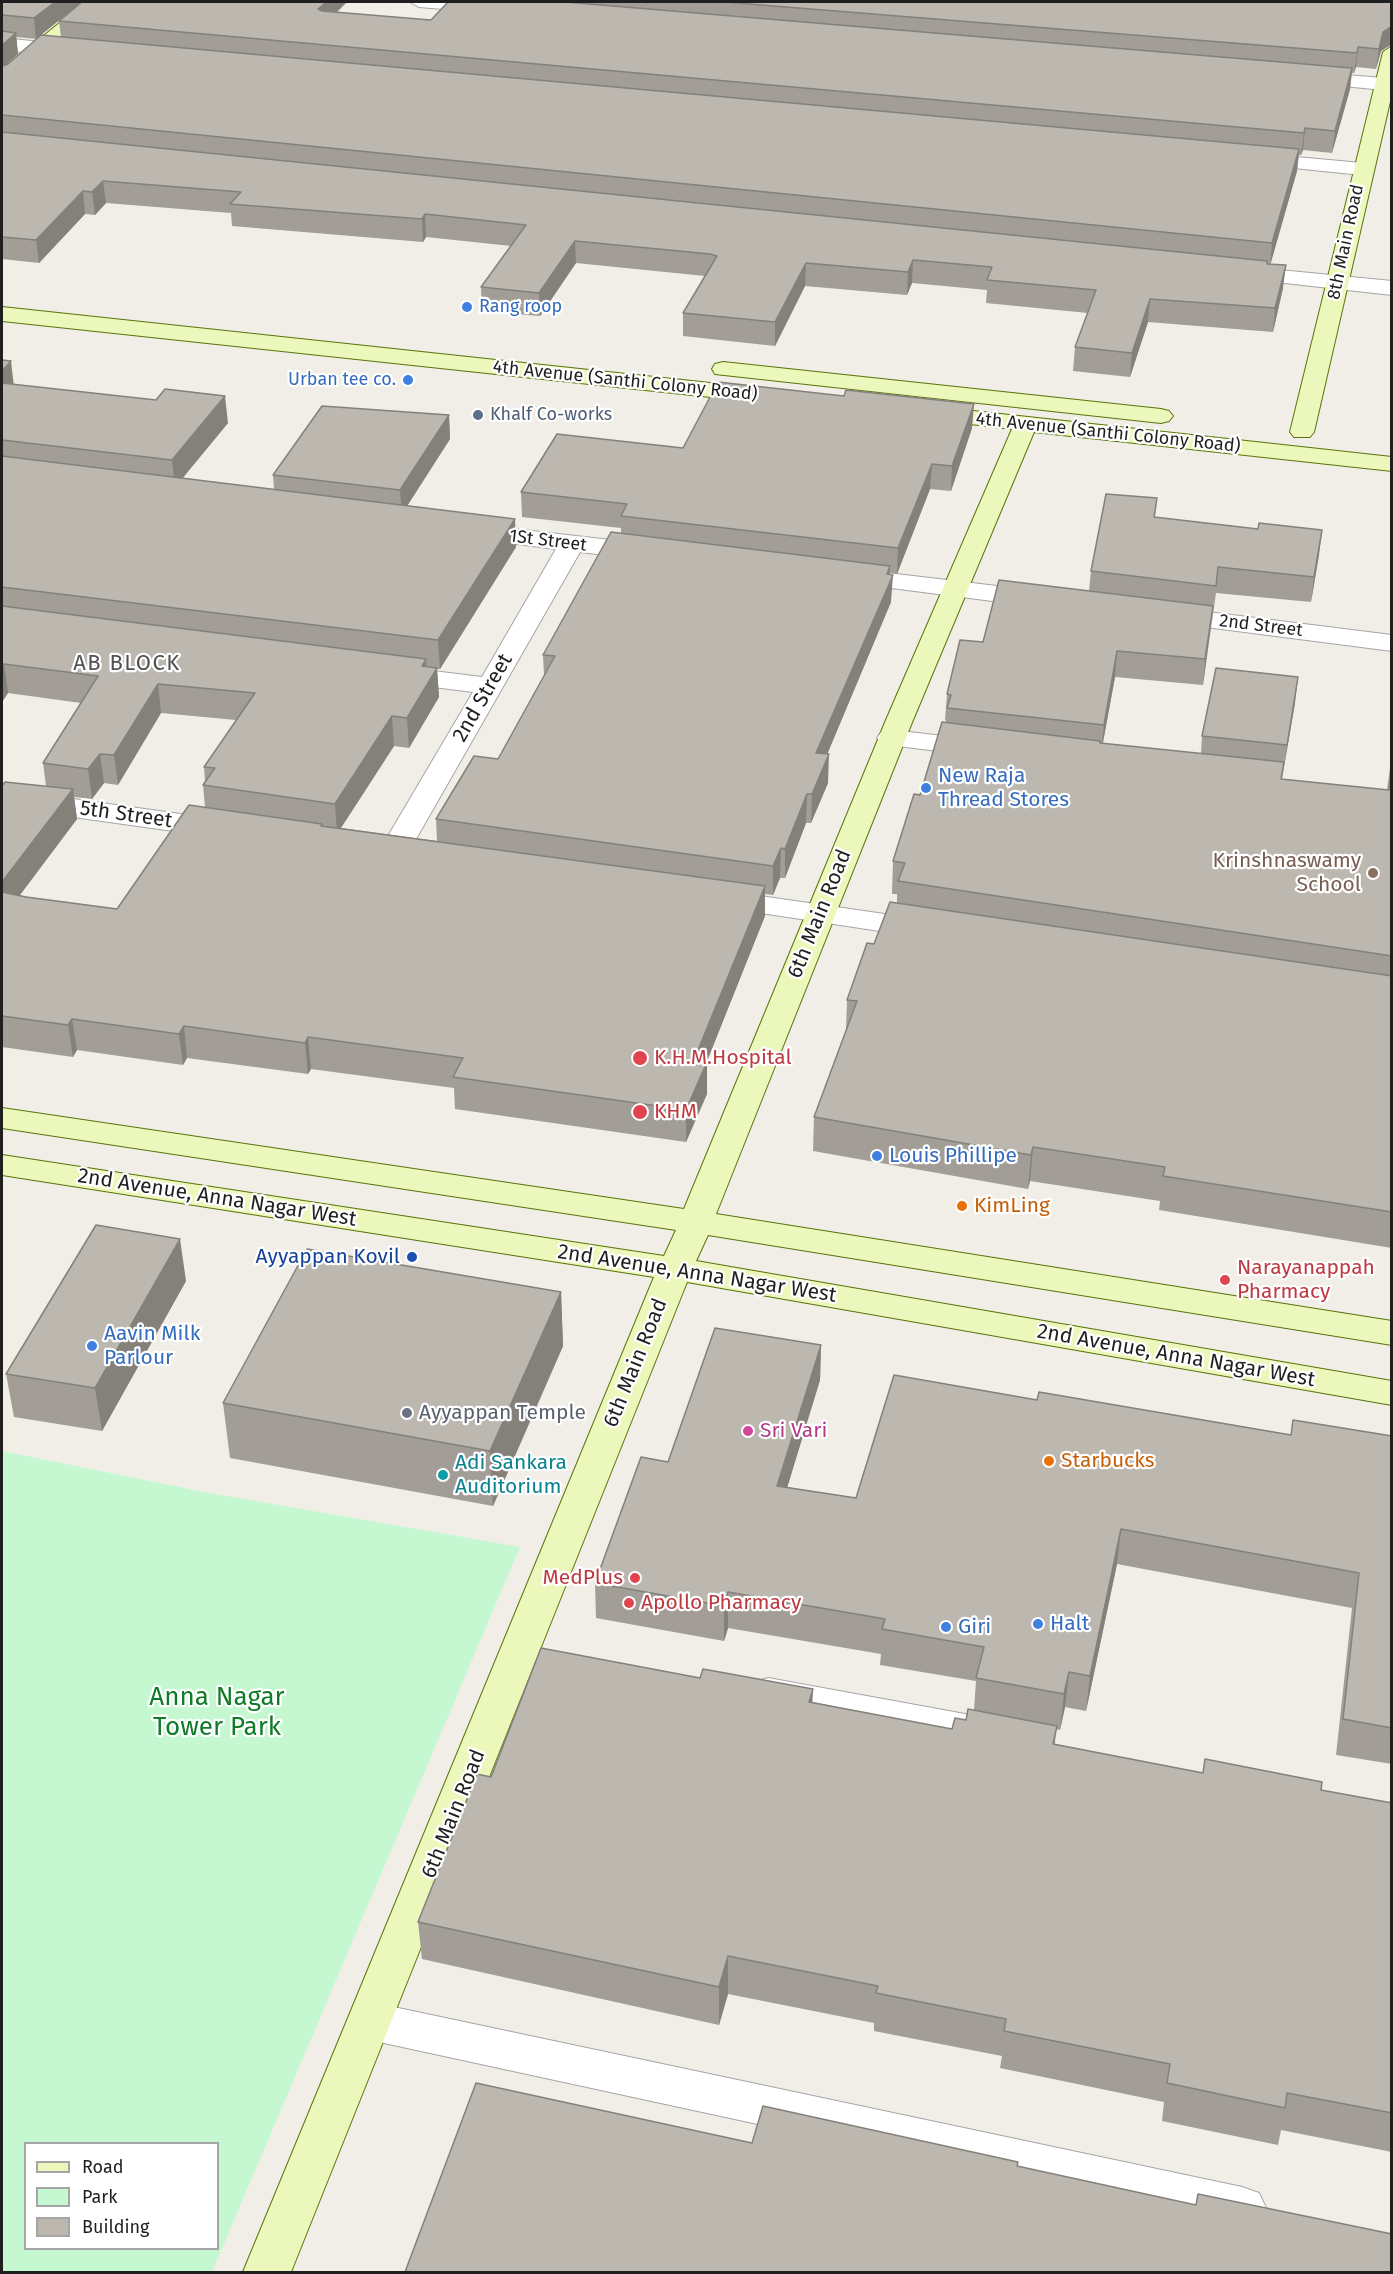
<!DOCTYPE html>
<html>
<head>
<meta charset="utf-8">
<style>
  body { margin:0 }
  #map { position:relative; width:1393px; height:2274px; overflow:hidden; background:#f0eee6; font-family:"Fira Sans",sans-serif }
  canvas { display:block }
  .frame { position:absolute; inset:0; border:3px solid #1f1f1f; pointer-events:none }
  .legend { position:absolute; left:24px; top:2142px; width:195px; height:108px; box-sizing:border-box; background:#fff; border:2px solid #a5a5a5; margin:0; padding:8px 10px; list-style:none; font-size:18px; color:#1f1f1f }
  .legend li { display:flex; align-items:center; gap:12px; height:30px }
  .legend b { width:30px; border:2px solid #a5a5a5 }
</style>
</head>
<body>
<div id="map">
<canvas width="1393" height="2274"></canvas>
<div class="frame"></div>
<ul class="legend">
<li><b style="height:8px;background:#ecf7bc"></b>Road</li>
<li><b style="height:16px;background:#c5f8d1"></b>Park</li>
<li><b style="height:16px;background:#bcb7af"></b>Building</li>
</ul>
</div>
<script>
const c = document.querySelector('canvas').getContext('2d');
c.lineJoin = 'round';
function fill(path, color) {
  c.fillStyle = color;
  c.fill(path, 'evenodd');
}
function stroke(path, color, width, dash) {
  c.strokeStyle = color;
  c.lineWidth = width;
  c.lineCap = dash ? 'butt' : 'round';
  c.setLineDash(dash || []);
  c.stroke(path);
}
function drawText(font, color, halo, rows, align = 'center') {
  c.font = font + ' "Fira Sans",sans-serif';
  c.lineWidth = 4.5;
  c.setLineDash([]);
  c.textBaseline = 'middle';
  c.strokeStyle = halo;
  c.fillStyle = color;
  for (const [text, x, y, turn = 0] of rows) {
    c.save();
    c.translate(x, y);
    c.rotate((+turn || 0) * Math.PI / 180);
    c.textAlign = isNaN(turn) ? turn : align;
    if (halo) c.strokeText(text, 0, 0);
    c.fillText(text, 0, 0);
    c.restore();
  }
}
fill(new Path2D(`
  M2 1451 204 1492 520 1547 212 2272H2ZM26 2144H218V2248H26Z`), '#c5f8d1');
const street = new Path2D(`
  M410 2H478L497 4 500 8 491 13 419 7Z
  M2 38 71 45 80 51 71 57 2 50Z
  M1308 72 1384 78 1391 80 1392 87 1384 90 1301 82 1298 78 1301 74Z
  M1252 153 1362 163 1369 165 1372 169 1369 173 1362 175 1245 163 1242 159 1245 155Z
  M1239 266 1392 281V295L1231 277 1228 272 1231 267Z
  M471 524 646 544 655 547 659 552 655 557 646 560 580 552 408 853 403 859 393 862 383 859 378 853 473 692 393 682 383 680 380 674 383 668 393 666 482 677 556 549 462 537 458 532 462 527Z
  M846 568 1039 591 1048 593 1052 599 1048 605 1039 607 837 581 833 576 837 571Z
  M1168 607 1392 635V651L1159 621 1155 615 1159 609Z
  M891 730 979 740 989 742 993 748 989 754 979 756 881 744 877 738 881 732Z
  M2 789 223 820 233 823 237 829 233 835 223 838 2 807Z
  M719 890 926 920 937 923 941 929 937 935 926 938 708 905 704 899 708 893Z
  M768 1678 998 1720 1012 1725 1018 1736 1012 1747 998 1752 754 1704 748 1693 754 1682Z
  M370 2002 1242 2187 1259 2193 1266 2208 1259 2223 1242 2229 370 2040 354 2034 348 2021 354 2008Z`);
const secondary = new Path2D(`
  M85 2H104L9 83 2 85V70Z
  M1392 46V93L1314 432 1310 437H1294L1290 432 1383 52Z
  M2 307 757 388 765 390 769 395 765 400 757 402 2 321Z
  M723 362 1161 409 1169 411 1173 416 1169 421 1161 423 715 374 712 369 715 364Z
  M928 406 1392 457V471L1034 432 913 720 716 1214 1392 1321V1345L708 1235 696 1261 1392 1381V1405L687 1282 291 2272H243L654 1277 2 1175V1155L664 1256 676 1230 2 1128V1108L684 1209 886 720 1012 429 920 418 916 413 920 408Z`);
stroke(street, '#a6a6a6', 2);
stroke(secondary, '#597409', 2);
fill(street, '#fff');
fill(secondary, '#ecf7bc');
fill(new Path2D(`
  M2 2 337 12 431 20 448 2H1392V44L1381 51 1376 69 1356 67 1354 73H1352L1350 89 1332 153 1303 150 1301 155H1299L1297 171 1270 264 1283 288 1273 332 1148 322 1130 377 1073 371 1075 347 1088 313 986 303 987 290 912 283 907 295 805 286 775 346 683 336V313L705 276 576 263 540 316 482 311 481 287 511 246 426 237 423 242 232 226 231 213 106 203 95 215 85 214 39 263 2 259ZM70 11 59 21 61 37 7 64 18 54 16 37 36 39Z
  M2 360 14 385 228 423 182 479 274 490 273 475 449 415 450 439 407 506 516 547 440 669H437L439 697 409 748 394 746 341 828 437 841 436 819 498 759 544 676 543 655 621 534V528L522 517 521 492 683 448 972 428 951 491 930 489 897 574 890 573 891 602 827 754 828 783 811 823H806L785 878H780L773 895 765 894V916L706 1062 707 1094 686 1142 455 1109 454 1088 311 1069 308 1074 187 1058 183 1065 77 1050 73 1057 2 1047V786H46L43 763 81 703 8 693 2 702ZM161 713 236 720 204 767 205 781 203 785 205 807 117 909 19 896 77 819 74 797 92 799 104 783 118 785Z
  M1157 498 1155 517 1319 555 1311 602 1216 593 1203 685 1115 677 1103 743 1201 754 1202 736 1295 703 1282 779 1387 790 1392 752V1248L1159 1210 1160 1201 1030 1181 1028 1189 813 1151 814 1117 846 1031 847 1000 874 944 897 903V894H892L893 861 920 795 946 722V721L945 720 947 694 983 642 1089 591 1091 571Z
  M186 1281 102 1431 14 1417 6 1374Z
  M561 1292 563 1346 493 1506 230 1458 223 1403Z
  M821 1345 820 1380 787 1487 856 1498 1037 1400 1291 1435 1392 1436V1764L1336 1755 1352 1608 1117 1564 1086 1711 1065 1707 1060 1730 1056 1729 1055 1744 1203 1773 1321 1790 1392 1803V2152L1281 2130 1278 2145 1162 2121 1164 2102 1000 2068 1002 2056 874 2031V2023L728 1994 719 2025 422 1959 418 1922 491 1777 700 1678 813 1689 812 1702 952 1729 966 1720 974 1710 976 1681 880 1665 881 1654 728 1628 724 1641 596 1618 595 1583 668 1462Z`), '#a29d96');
fill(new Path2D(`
  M55 2H82L36 39 34 18Z
  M326 2H347L319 30 318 9Z
  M1392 26V44L1381 51 1376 69 1379 49 1383 32Z
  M16 33 18 54 2 68V45Z
  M1358 47 1356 67 1354 73 1357 53Z
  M1352 68 1350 89 1332 153 1335 131Z
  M1305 128 1303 150 1301 155 1304 133Z
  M1299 149 1297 171 1270 266 1272 243Z
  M103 181 106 203 95 215 92 192Z
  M83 191 85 214 39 263 36 240Z
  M425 214 426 237 423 242 422 219Z
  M575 241 576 263 540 316 539 293Z
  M913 260 912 283 907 295 908 272Z
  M806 263 805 286 775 346V322Z
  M1286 265 1283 288 1273 332 1275 308Z
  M1150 299 1148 322 1130 377 1132 353Z
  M11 361 14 387 2 401V371Z
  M225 396 228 423 175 487 172 460Z
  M974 404 972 428 951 491 952 466Z
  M449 415 450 439 402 514 400 490Z
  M932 464 930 489 897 574 898 548Z
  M515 519 516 547 440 669 438 640Z
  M1322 530 1319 555 1311 602 1314 577Z
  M890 566 889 582 893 575 891 602 816 781V753Z
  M1213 606 1210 631 1203 685 1205 659Z
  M1117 651 1115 677 1101 752 1104 725Z
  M426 659 427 684 437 668 439 697 409 748 407 718 422 666Z
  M4 664 8 693 2 702V667Z
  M1298 677 1295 703 1283 772 1287 745Z
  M158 684 161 713 118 785 114 755Z
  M392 716 394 746 337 834 335 804Z
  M100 754 104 783 92 799 88 769Z
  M829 754 828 783 811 823 812 794Z
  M73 789 77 819 2 919V882Z
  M807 794 806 823 785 878V849Z
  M781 848 780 878 773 895V866Z
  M765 886V916L702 1074 707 1062V1094L686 1142V1110L694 1060Z
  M72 1019 77 1050 73 1057 68 1025Z
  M184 1026 187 1058 183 1065 179 1034Z
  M308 1037 311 1069 308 1074 305 1043Z
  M1033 1147 1030 1181 1028 1189 1031 1155Z
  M180 1239 186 1281 102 1431 95 1388Z
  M561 1292 563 1346 493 1506 490 1451Z
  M821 1345 820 1380 777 1521V1486Z
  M1121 1529 1117 1564 1086 1711 1090 1676Z
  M728 1592V1628L724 1641V1606Z
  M1069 1672 1065 1707 1060 1730 1064 1694Z
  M813 1689 811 1726 809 1702Z
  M728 1956V1994L719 2025V1987Z`), '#84807a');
const building = new Path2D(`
  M2 2H55L34 18 2 15Z
  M82 2H326L318 9 322 11 431 20 448 2H565L1352 68 1335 131 1305 128 1304 133 59 21Z
  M724 2H1392V26L1383 32 1379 49 1358 47 1357 53Z
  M2 31 16 33 2 45Z
  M41 35 1299 149 1272 243 2 115V66L8 64Z
  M2 132 1267 261V264L1286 265 1275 308 1150 299 1132 353 1075 347 1096 290 987 280 992 267 913 260 908 272 806 263 775 322 683 313 717 256 710 254 575 241 539 293 481 287 526 225 425 214 422 219 230 204 241 192 103 181 92 192 83 191 36 240 2 237Z
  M2 360 11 361 2 371Z
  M718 382 844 396 846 390 974 404 952 466 932 464 898 548 621 516 627 504 521 492 557 434 683 448Z
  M2 383 156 400 165 389 225 396 172 460 2 440Z
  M322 406 449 415 400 490 273 475Z
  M2 456 515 519 438 640 2 587Z
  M1106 494 1157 498 1154 517 1258 529 1259 523 1322 530 1314 577 1218 567 1216 586 1091 571Z
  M611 532 890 566 887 574 893 575 816 753 829 754 812 794H807L785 849 781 848 773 866 436 819 474 756 498 759 555 656 543 655Z
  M999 580 1213 606 1205 659 1117 651 1104 725 947 708 951 695 947 694 960 640 983 642Z
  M2 606 426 659 422 666 437 668 407 718 392 716 335 804 203 785 215 768 204 767 255 693 158 684 114 755 100 754 88 769 43 763 98 676 4 664 2 667Z
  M1216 668 1298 677 1287 745 1202 736Z
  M942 722 1100 741V743L1284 762 1281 779 1389 790 1392 763V956L898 881 905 863 893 861 914 794 920 795Z
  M5 782 73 789 2 882V786Z
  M189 805 322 824 321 826 765 886 694 1060 707 1062 686 1110 453 1077 463 1058 308 1037 305 1043 184 1026 179 1034 72 1019 68 1025 2 1016V892L26 897 117 909Z
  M890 902 1392 976V1212L1163 1176 1165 1167 1033 1147 1031 1155 814 1117 857 1001 847 1000 867 943 874 944Z
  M96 1225 180 1239 95 1388 6 1374Z
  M307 1249 561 1292 490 1451 223 1403Z
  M715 1328 821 1345 777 1486 856 1498 894 1375 1037 1400 1039 1392 1291 1435 1293 1420 1392 1436V1728L1343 1719 1359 1573 1121 1529 1090 1676 1069 1672 1064 1694 976 1678 984 1647 882 1629 885 1619 728 1592 724 1606 595 1583 641 1457 668 1462Z
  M541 1648 700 1678 703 1669 813 1689 809 1702 952 1729 955 1718 966 1720 968 1709 1057 1726 1053 1744 1203 1773 1205 1759 1322 1782 1321 1790 1392 1803V2113L1287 2093 1285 2108 1167 2083 1170 2064 1004 2031 1006 2019 876 1993 878 1986 728 1956 719 1987 418 1922 477 1774 491 1777Z
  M476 2083 752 2143 763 2106 1018 2162 1017 2166 1196 2205 1198 2194 1392 2234V2272H405Z`);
fill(building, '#bcb7af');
stroke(building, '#84807a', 1.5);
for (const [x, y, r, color] of [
  [467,307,6,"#3f7fe0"],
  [408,380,6,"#3f7fe0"],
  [478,415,6,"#5c6f8a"],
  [926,788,6,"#3f7fe0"],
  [1373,873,6,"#8d6e63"],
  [640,1058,8,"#e0444e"],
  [640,1112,8,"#e0444e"],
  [877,1156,6,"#3f7fe0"],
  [962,1206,6,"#e8710a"],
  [412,1257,6,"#1a4fb4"],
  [1225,1280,6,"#e0444e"],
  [92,1346,6,"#3f7fe0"],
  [407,1413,6,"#6b7280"],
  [748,1431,6,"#d1479c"],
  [1049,1461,6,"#e8710a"],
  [443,1475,6,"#0f9aa8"],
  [635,1578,6,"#e0444e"],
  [629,1603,6,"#e0444e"],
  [1038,1624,6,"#3f7fe0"],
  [946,1627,6,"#3f7fe0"]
]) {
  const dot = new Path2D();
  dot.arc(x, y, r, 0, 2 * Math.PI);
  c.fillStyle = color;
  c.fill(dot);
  stroke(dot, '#fff', 2);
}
drawText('18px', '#1f1f1f', '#fff', [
  ["8th Main Road",1346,242,-78],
  ["4th Avenue (Santhi Colony Road)",625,381,6],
  ["4th Avenue (Santhi Colony Road)",1108,433,6],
  ["1St Street",548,541,7],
  ["2nd Street",1261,626,7]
]);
drawText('18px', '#366cbe', '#fff', [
  ["Rang roop",479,307],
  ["Urban tee co.",396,380,"right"]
], 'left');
drawText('18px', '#4e5e75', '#fff', [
  ["Khalf Co-works",490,415]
], 'left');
drawText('21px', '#1f1f1f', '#fff', [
  ["2nd Street",483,698,-60],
  ["5th Street",126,815,8],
  ["6th Main Road",820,914,-68],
  ["2nd Avenue, Anna Nagar West",217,1198,9],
  ["2nd Avenue, Anna Nagar West",697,1274,9],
  ["2nd Avenue, Anna Nagar West",1176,1356,10],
  ["6th Main Road",636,1363,-68],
  ["6th Main Road",454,1814,-68]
]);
drawText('21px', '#366cbe', '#fff', [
  ["New Raja",938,776],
  ["Thread Stores",938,800],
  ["Louis Phillipe",889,1156],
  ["Aavin Milk",104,1334],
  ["Parlour",104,1358],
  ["Halt",1050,1624],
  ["Giri",958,1627]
], 'left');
drawText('21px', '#785e54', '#fff', [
  ["Krinshnaswamy",1361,861],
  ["School",1361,885]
], 'right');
drawText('21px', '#be3a42', '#fff', [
  ["K.H.M.Hospital",654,1058],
  ["KHM",654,1112],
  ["Narayanappah",1237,1268],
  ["Pharmacy",1237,1292],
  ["MedPlus",623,1578,"right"],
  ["Apollo Pharmacy",641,1603]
], 'left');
drawText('21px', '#c56008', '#fff', [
  ["KimLing",974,1206],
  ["Starbucks",1061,1461]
], 'left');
drawText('21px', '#164399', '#fff', [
  ["Ayyappan Kovil",400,1257]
], 'right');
drawText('21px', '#5b616d', '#fff', [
  ["Ayyappan Temple",419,1413]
], 'left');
drawText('21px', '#b23c85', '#fff', [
  ["Sri Vari",760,1431]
], 'left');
drawText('21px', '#0d838f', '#fff', [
  ["Adi Sankara",455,1463],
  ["Auditorium",455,1487]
], 'left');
c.letterSpacing = '1.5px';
drawText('22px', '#525252', '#fff', [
  ["AB BLOCK",127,664]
]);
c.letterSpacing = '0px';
drawText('26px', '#107b28', '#fff', [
  ["Anna Nagar",217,1698],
  ["Tower Park",217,1728]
]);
</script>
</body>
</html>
